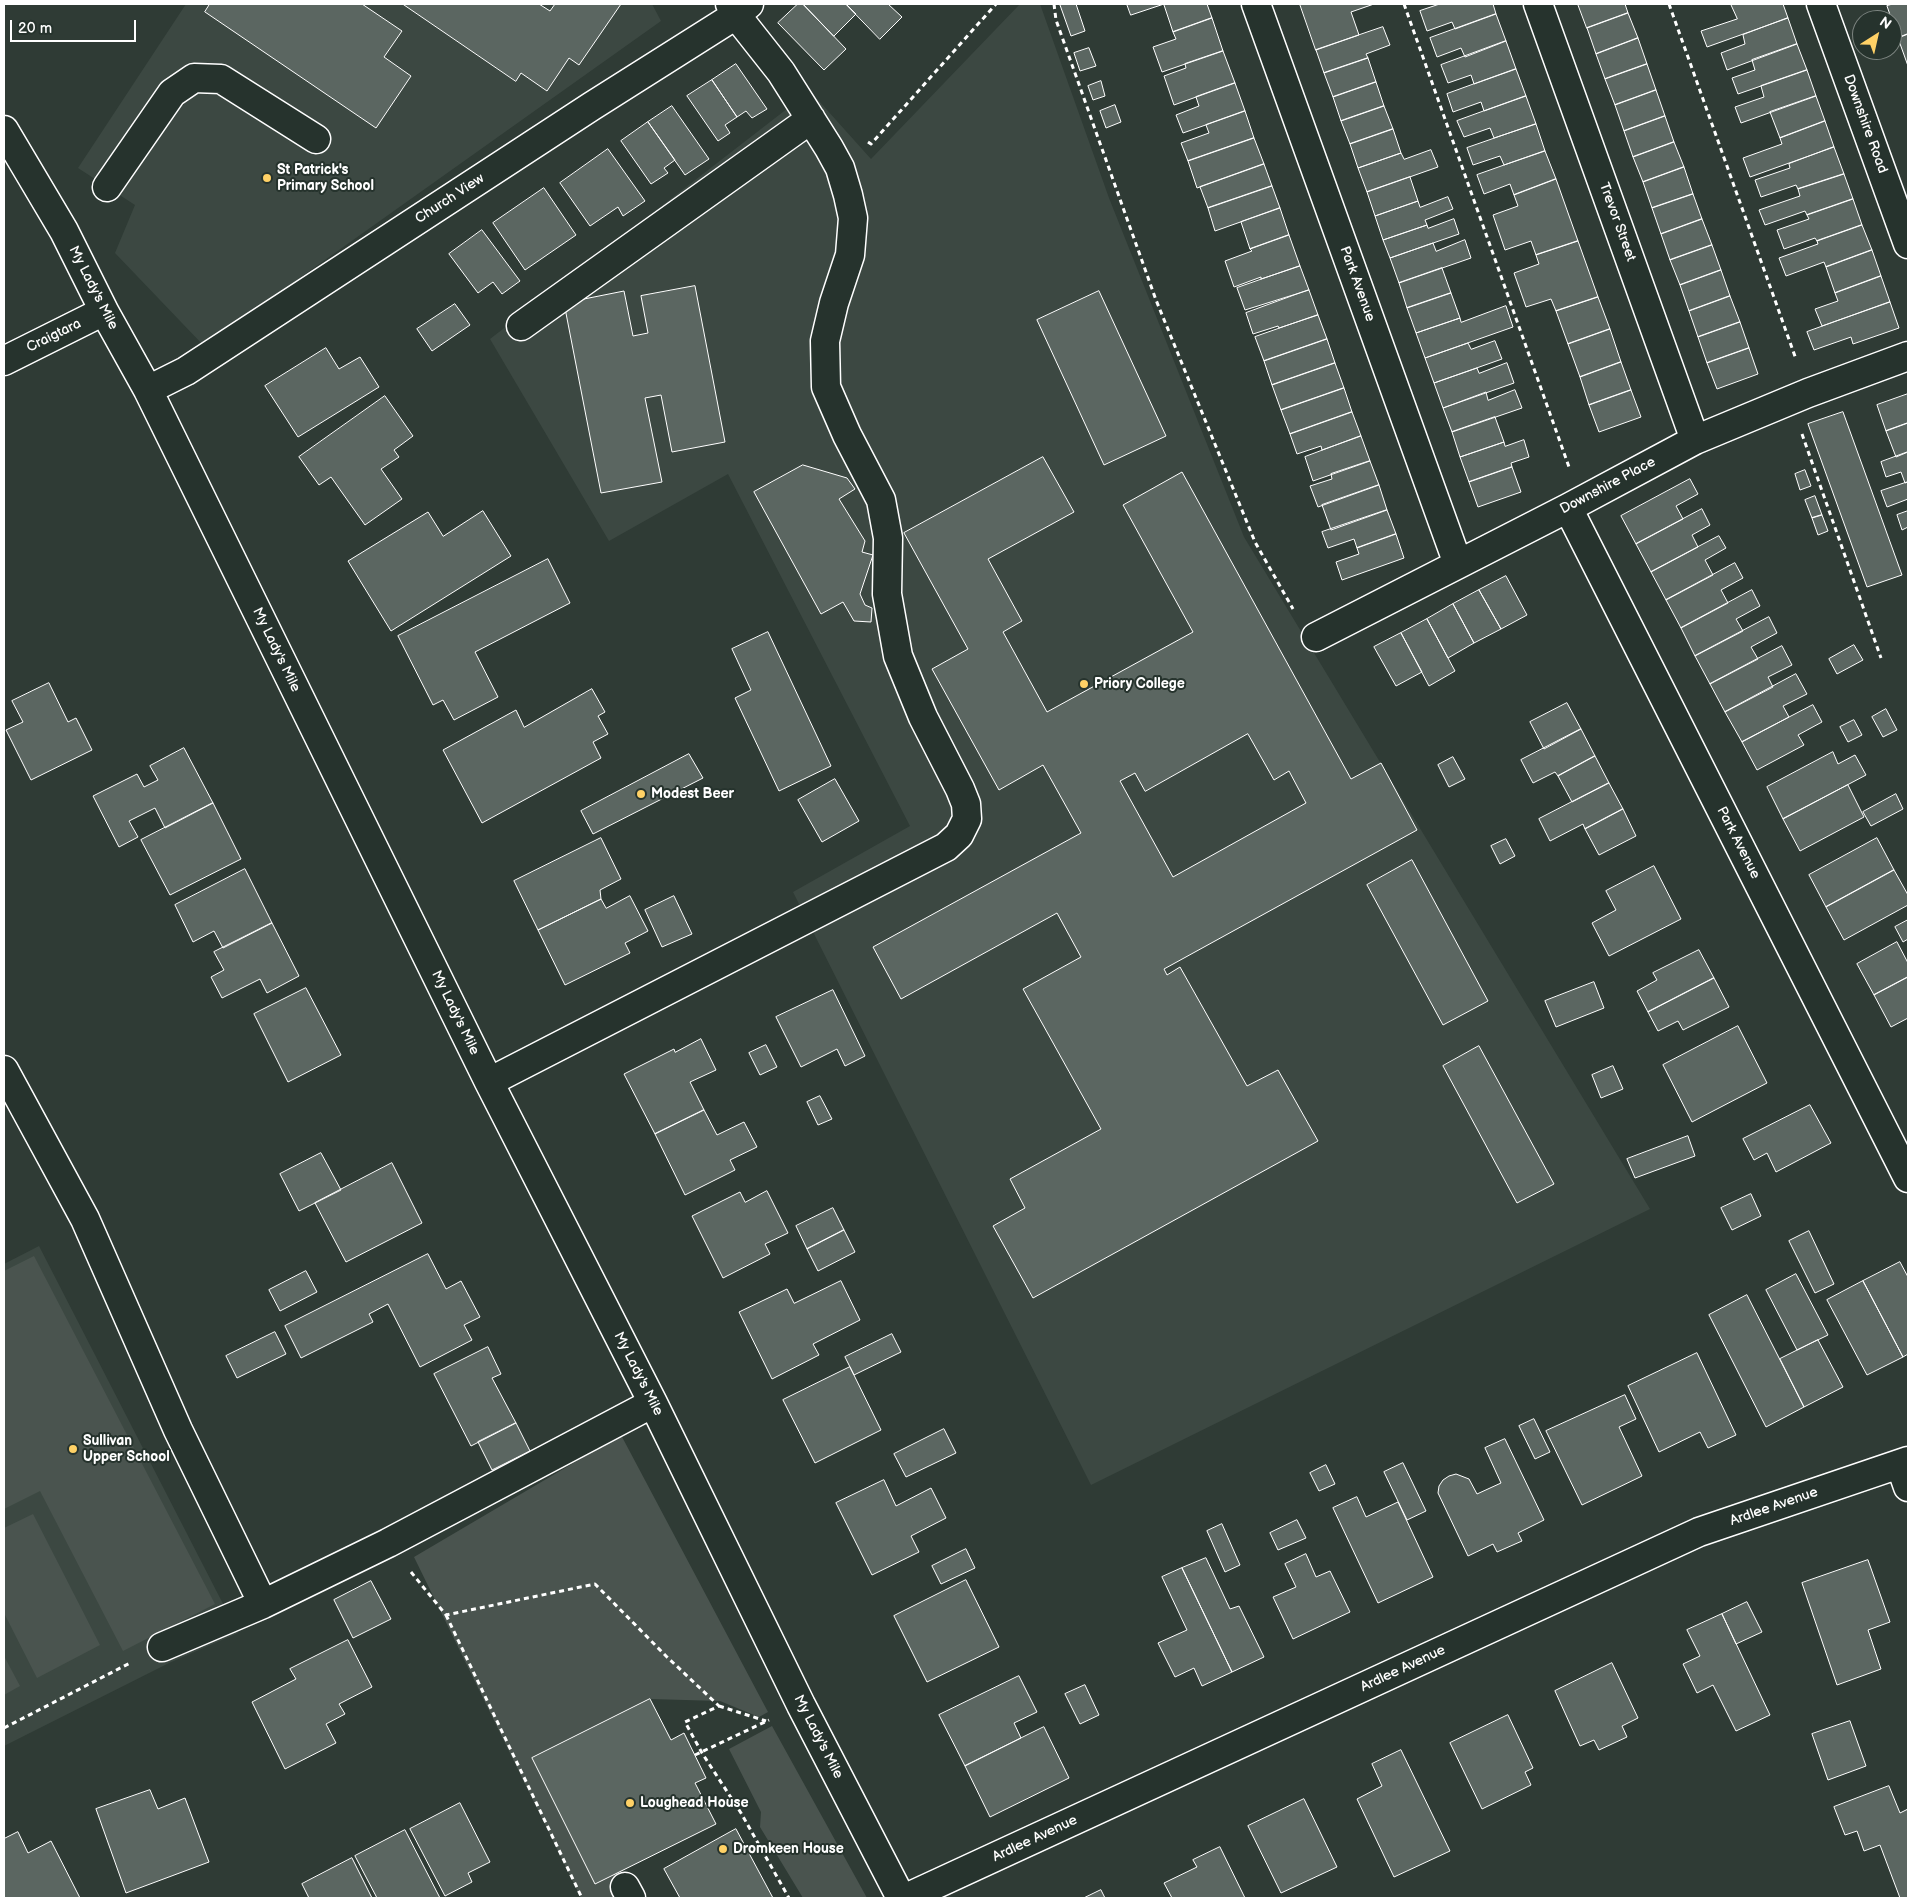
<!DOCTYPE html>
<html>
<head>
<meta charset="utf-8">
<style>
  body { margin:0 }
  #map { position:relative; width:1912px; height:1902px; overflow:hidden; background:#2f3b35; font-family:"Balsamiq Sans",sans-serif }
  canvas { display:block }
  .frame { position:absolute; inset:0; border:5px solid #fff; pointer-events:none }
  .north { position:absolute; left:1852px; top:10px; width:50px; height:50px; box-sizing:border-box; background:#26332d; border:1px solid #7d8581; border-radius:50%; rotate:35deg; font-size:14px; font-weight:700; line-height:20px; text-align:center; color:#fff }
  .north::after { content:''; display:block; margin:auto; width:18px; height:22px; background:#ffd166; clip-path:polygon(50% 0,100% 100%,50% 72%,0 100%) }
  .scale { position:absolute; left:10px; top:20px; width:126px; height:22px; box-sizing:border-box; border:2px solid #fff; border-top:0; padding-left:6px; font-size:15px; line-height:18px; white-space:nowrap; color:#fff; -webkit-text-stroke:4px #26332d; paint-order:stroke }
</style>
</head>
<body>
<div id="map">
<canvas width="1912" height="1902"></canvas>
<div class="frame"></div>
<div class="north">N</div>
<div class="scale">20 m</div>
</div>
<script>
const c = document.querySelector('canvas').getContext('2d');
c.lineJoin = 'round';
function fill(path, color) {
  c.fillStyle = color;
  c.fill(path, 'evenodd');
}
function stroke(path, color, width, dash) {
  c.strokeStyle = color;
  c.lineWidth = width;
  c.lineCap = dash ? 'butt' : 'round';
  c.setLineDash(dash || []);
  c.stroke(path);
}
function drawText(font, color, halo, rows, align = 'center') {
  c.font = font + ' "Balsamiq Sans",sans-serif';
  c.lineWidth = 4;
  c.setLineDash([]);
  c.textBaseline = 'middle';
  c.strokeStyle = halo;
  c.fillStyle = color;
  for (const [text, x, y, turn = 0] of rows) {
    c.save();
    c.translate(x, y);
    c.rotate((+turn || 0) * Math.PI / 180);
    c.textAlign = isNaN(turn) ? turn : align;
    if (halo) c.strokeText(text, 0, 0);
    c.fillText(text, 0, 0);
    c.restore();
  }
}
fill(new Path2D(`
  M186 4H652L661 21 204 346 115 253 135 205 78 168Z
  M1020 4H1040L1109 198 1244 537 1650 1209 1091 1485 793 892 910 826 728 474 609 541 490 339 810 91 871 159Z
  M39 1246 238 1633 169 1663 4 1746V1264Z`), '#3c4842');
fill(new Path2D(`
  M34 1256 215 1604 123 1651 40 1491 4 1509V1271Z
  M621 1435 768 1712 759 1717 720 1701 650 1699 532 1758 595 1884 619 1872 631 1898H581L414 1557Z
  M33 1514 100 1645 37 1678 4 1613V1528Z
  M4 1656 20 1686 4 1695Z
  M772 1726 867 1898H803L760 1827 761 1812 729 1749Z`), '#4a544f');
const building = new Path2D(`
  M210 4H362L402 31 384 57 411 76 376 128 205 12Z
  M403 4H539L550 11 555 4H621L579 65 569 58 547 91 521 73 516 81Z
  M798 4H803L846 49 824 70 778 23Z
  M803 4H846L856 14 834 36Z
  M846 4H888L902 17 880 39Z
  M1062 4H1076L1085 31 1071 36 1060 5Z
  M1127 4H1164L1131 15Z
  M1168 4H1207L1212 18 1173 32 1164 5Z
  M1300 4H1374L1351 12 1359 35 1316 50Z
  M1440 4H1493L1496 14 1455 29 1452 22 1427 31 1420 11Z
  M1578 4H1625L1628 13 1587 28Z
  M1731 4H1783L1788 18 1707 47 1701 31 1737 19Z
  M1893 4H1908V34L1898 38 1887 6Z
  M1628 13 1638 38 1596 54 1587 28Z
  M1496 14 1506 41 1465 57 1461 48 1437 57 1430 38Z
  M1212 18 1223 51 1162 72 1153 47 1176 39 1173 32Z
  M1788 18 1797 44 1727 70 1721 53 1745 44 1743 35Z
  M1383 27 1390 45 1366 54 1368 58 1324 73 1316 50Z
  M1908 34V66L1898 38Z
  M1638 38 1647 64 1605 79 1596 54Z
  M1506 41 1516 69 1474 84 1471 75 1448 83 1441 65Z
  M1797 44 1807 70 1738 94 1732 78 1755 70 1752 60Z
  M1089 48 1096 66 1080 71 1074 53Z
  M1223 51 1235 83 1174 105 1164 76 1186 68 1185 64Z
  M1368 58 1376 82 1333 97 1324 73Z
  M736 64 767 109 752 118 746 111 737 117 712 80Z
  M1647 64 1656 90 1615 105 1605 79Z
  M1516 69 1526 96 1484 111 1481 102 1453 112 1447 94Z
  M1807 70 1816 96 1741 123 1735 107 1764 97 1761 86Z
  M712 80 737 117 725 125 730 133 718 141 687 96Z
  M1101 81 1105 96 1093 100 1088 86Z
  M1376 82 1384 106 1341 121 1333 97Z
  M1235 83 1245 111 1183 133 1176 115 1199 106 1196 97Z
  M1656 90 1665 116 1624 131 1615 105Z
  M1526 96 1536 124 1494 138 1490 128 1464 137 1457 121Z
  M1816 96 1825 121 1780 138 1770 112Z
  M1115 105 1121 122 1106 128 1100 111Z
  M672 106 709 159 685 175 648 122Z
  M1384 106 1393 129 1350 144 1341 121Z
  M1245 111 1254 138 1188 161 1181 143 1209 133 1206 125Z
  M1665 116 1674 142 1633 157 1624 131Z
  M1825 121 1834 147 1750 177 1743 158 1782 144 1780 138Z
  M648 122 675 160 664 168 668 173 651 184 621 141Z
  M1536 124 1545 151 1504 165 1500 156 1473 165 1467 148Z
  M1393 129 1401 153 1358 168 1350 144Z
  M1254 138 1264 164 1197 188 1188 161Z
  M1674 142 1684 167 1643 182 1633 157Z
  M1834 147 1844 174 1798 189 1796 185 1761 197 1755 180 1790 168 1789 164Z
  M608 149 645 201 623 216 618 207 590 226 560 183Z
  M1431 150 1438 167 1367 192 1358 168 1401 153 1404 159Z
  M1545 151 1556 179 1514 195 1510 184 1484 194 1477 175Z
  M1264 164 1272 186 1208 208 1200 187Z
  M1684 167 1693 194 1652 208 1643 182Z
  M1844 174 1853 199 1807 215 1805 211 1765 225 1759 210 1800 196 1798 189Z
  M1410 177 1418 201 1375 216 1367 192Z
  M1556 179 1578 241 1536 255 1531 241 1505 250 1493 215 1518 206 1514 195Z
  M1272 186 1280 208 1215 231 1208 208Z
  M544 188 576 235 525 270 493 223Z
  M1693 194 1702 219 1661 234 1652 208Z
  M1448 197 1453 209 1425 220 1427 225 1383 240 1375 216 1418 201 1420 207Z
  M1853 199 1862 225 1817 241 1815 238 1784 249 1777 230 1809 219 1807 215Z
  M1280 208 1289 235 1250 249 1241 222Z
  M1454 219 1459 234 1390 258 1383 240 1427 225 1428 228Z
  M1702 219 1712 245 1670 260 1661 234Z
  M1862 225 1872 250 1826 267 1824 262 1786 276 1779 258 1818 244 1817 241Z
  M482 230 520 281 502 294 493 282 478 293 449 254Z
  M1289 235 1300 266 1261 279V277L1234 287 1225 261 1252 251 1250 249Z
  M1465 240 1471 258 1399 283 1390 258 1433 243 1436 251Z
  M1578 241 1598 297 1556 311 1551 299 1526 307 1514 273 1539 264 1536 255Z
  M1712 245 1721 270 1680 285 1670 260Z
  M1872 250 1881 276 1835 293 1826 267Z
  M1300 266 1309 290 1245 310 1237 288Z
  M1442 268 1451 293 1407 308 1399 283Z
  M1721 270 1730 296 1689 311 1680 285Z
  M1881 276 1890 302 1822 326 1815 309 1838 301 1835 293Z
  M695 286 725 442 672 452 661 395 645 398 662 482 601 493 564 303 624 291 633 336 648 333 641 296Z
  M1309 290 1318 315 1279 328 1278 326 1253 334 1246 313Z
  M1099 291 1166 436 1104 465 1037 320Z
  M1451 293 1460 318 1416 333 1407 308Z
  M1730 296 1740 322 1698 337 1689 311Z
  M1598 297 1610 329 1568 344 1556 311Z
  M1890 302 1899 328 1853 344 1851 337 1814 350 1807 332Z
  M455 304 470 325 432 351 417 329Z
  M1506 306 1513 327 1425 358 1416 333 1460 318 1461 322Z
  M1318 315 1327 339 1264 361 1255 337Z
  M1740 322 1749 348 1707 363 1698 337Z
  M1610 329 1621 362 1580 377 1568 344Z
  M1327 339 1335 363 1272 385 1264 361Z
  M1495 341 1502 359 1434 383 1425 358 1468 343 1471 349Z
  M326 348 339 369 360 357 379 387 298 437 265 386Z
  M1749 348 1758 374 1717 389 1707 363Z
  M1621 362 1631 390 1589 405 1580 377Z
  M1335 363 1344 388 1281 410 1272 385Z
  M1507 363 1514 383 1443 408 1434 383 1477 368 1479 373Z
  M1344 388 1352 412 1290 434 1281 410Z
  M1515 390 1522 408 1452 432 1443 408 1486 392 1488 400Z
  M1631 390 1641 417 1599 432 1589 405Z
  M1908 394V423L1886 431 1877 405Z
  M385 396 413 436 394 450 399 457 381 469 402 499 365 525 331 477 319 485 299 457Z
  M1352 412 1361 436 1322 450 1321 446 1297 454 1290 434Z
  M1843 412 1902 575 1867 587 1808 424Z
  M1495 417 1504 442 1460 457 1452 432Z
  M1908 423V452L1896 457 1886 431Z
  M1361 436 1370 461 1313 481 1305 457Z
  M1524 440 1529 457 1511 463 1512 467 1469 482 1460 457 1504 442 1505 446Z
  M1908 452V482L1905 483 1901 472 1886 477 1881 462Z
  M1043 457 1074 512 988 559 1022 621 1003 632 1047 712 1193 632 1123 505 1182 472 1351 779 1381 763 1417 830 1164 969 1167 975 1180 967 1247 1086 1278 1070 1318 1141 1033 1298 993 1226 1025 1208 1010 1179 1101 1129 1023 989 1081 957 1057 913 901 999 873 947 1081 833 1043 765 999 790 932 669 968 649 904 533ZM1248 734 1274 780 1289 771 1306 803 1173 877 1120 781 1135 773 1145 791Z
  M1370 461 1379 485 1318 507 1310 486 1332 479 1331 474Z
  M803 465 847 478 855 489 839 499 865 541 862 552 873 555 860 594 865 605 872 608 871 622 854 621 843 602 821 614 754 492Z
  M1512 467 1521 492 1478 507 1469 482Z
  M1805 470 1811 486 1800 490 1795 474Z
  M1690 479 1698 494 1676 506 1683 519 1636 544 1621 516Z
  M1908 482V499L1887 507 1881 491Z
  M1379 485 1387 510 1331 530 1322 505Z
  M1815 496 1822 515 1812 518 1805 500Z
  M1702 509 1710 525 1692 535 1698 547 1651 572 1636 544Z
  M1387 510 1396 534 1357 548 1354 539 1328 548 1322 532Z
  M483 511 511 556 391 631 348 561 428 512 443 536Z
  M1908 511V527L1902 530 1897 515Z
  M1822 515 1828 531 1818 535 1812 518Z
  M1396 534 1404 558 1342 580 1336 562 1359 554 1357 548Z
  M1719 536 1726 548 1705 560 1713 575 1666 600 1651 572Z
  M548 559 570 603 475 652 498 697 454 720 443 700 433 705 398 636Z
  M1735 563 1743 578 1721 590 1728 603 1681 628 1666 600Z
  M1506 576 1527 615 1501 629 1479 590Z
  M1479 590 1501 629 1474 643 1453 604Z
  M1752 590 1760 606 1736 619 1743 631 1695 656 1681 628Z
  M1453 604 1474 643 1448 658 1427 619Z
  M1769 617 1777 633 1751 647 1758 659 1710 684 1695 656Z
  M1427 619 1455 671 1429 686 1401 633Z
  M768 632 831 766 779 791 735 698 751 690 732 649Z
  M1401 633 1422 672 1396 686 1374 647Z
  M1854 645 1863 660 1837 674 1829 659Z
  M1782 646 1792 665 1768 677 1773 687 1725 712 1710 684Z
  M1796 674 1807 694 1783 706 1789 717 1742 742 1725 712Z
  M49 683 68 722 76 718 92 750 31 780 6 730 23 722 12 701Z
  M592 689 605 712 598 716 608 734 593 742 601 758 482 823 443 750 516 710 524 727Z
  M1567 703 1581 729 1544 749 1530 722Z
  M1813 705 1822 722 1798 735 1804 745 1757 770 1742 742Z
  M1886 709 1897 730 1883 737 1872 717Z
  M1854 720 1862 735 1848 742 1840 727Z
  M1581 729 1595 756 1558 776 1555 772 1533 783 1521 760Z
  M184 748 213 803 165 828 155 808 129 821 138 837 119 847 93 796 137 774 144 787 158 780 150 766Z
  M1833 752 1838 764 1855 755 1866 775 1783 819 1767 787Z
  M689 754 703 778 593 834 581 811Z
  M1595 756 1609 783 1572 802 1558 776Z
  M1453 757 1465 779 1449 787 1438 765Z
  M835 779 859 821 822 842 798 800Z
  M1609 783 1623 809 1585 829 1583 824 1550 841 1539 819Z
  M1848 785 1864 817 1800 851 1783 819Z
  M1896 794 1903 809 1871 826 1863 812Z
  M213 803 241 859 170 895 141 840Z
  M1623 809 1636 836 1599 855 1585 829Z
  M601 838 621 879 600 890 601 899 538 930 514 881Z
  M1877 838 1894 870 1826 907 1809 875Z
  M1506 839 1515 856 1500 864 1491 846Z
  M1412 860 1488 1001 1443 1025 1367 885Z
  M1654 866 1681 919 1609 956 1592 923 1616 910 1606 891Z
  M245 869 272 923 223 948 214 931 193 942 175 905Z
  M1894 870 1908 895V905L1844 940 1826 907Z
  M630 896 648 931 625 943 630 953 565 985 538 930 601 899 606 908Z
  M674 896 692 934 662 947 645 910Z
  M1908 920V939L1903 942 1895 927Z
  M272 923 299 976 267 993 260 979 222 998 211 977 224 970 214 952Z
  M1897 942 1908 963V977L1874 995 1857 964Z
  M1699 950 1714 978 1648 1012 1637 991 1657 980 1653 973Z
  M1908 977V1018L1891 1027 1874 995Z
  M1714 978 1729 1007 1683 1030 1678 1021 1658 1031 1648 1012Z
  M1594 982 1604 1008 1556 1027 1545 1001Z
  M306 988 341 1055 288 1082 254 1014Z
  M833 990 865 1056 845 1066 837 1049 801 1067 776 1017Z
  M1738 1026 1767 1083 1692 1122 1663 1065Z
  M701 1039 716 1070 690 1082 704 1110 655 1134 624 1074 674 1049 675 1052Z
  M766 1045 777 1067 760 1075 749 1053Z
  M1479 1046 1554 1184 1517 1203 1443 1066Z
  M1613 1066 1623 1089 1601 1098 1592 1075Z
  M820 1096 832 1119 818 1125 807 1102Z
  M1810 1105 1831 1143 1776 1172 1767 1153 1754 1160 1743 1139Z
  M704 1110 717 1135 744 1122 757 1147 730 1160 735 1170 685 1195 655 1134Z
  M1688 1136 1695 1156 1635 1178 1627 1159Z
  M321 1153 341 1190 299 1211 280 1174Z
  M392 1163 422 1223 346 1262 315 1203Z
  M767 1191 788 1233 765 1244 770 1254 723 1278 692 1216 740 1192 745 1202Z
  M1751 1194 1761 1216 1732 1230 1721 1208Z
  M833 1208 844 1230 807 1249 796 1226Z
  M844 1230 855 1252 818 1271 807 1249Z
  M1809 1231 1834 1284 1815 1293 1789 1241Z
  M428 1254 446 1289 461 1281 480 1317 464 1325 472 1340 420 1367 388 1304 369 1314 373 1322 301 1358 285 1326Z
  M1900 1262 1908 1277V1354L1903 1357 1863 1281Z
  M306 1271 317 1292 280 1311 269 1290Z
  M1796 1274 1828 1335 1797 1350 1766 1290Z
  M841 1281 860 1320 813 1344 819 1355 772 1379 739 1312 787 1289 794 1303Z
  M1863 1281 1903 1357 1867 1375 1827 1300Z
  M1747 1295 1804 1407 1766 1427 1709 1315Z
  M275 1332 286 1354 237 1378 226 1356Z
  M892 1334 901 1352 854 1375 845 1357Z
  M1818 1340 1843 1387 1804 1407 1780 1359Z
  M488 1347 501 1374 492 1378 516 1423 471 1446 434 1374Z
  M1697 1353 1736 1435 1708 1448 1700 1432 1659 1452 1628 1386Z
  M850 1367 881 1430 815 1463 783 1400Z
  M1625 1395 1636 1419 1619 1427 1642 1476 1582 1505 1546 1431Z
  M1534 1419 1550 1452 1535 1459 1519 1426Z
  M516 1423 530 1451 492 1470 478 1442Z
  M944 1429 956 1453 906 1477 894 1454Z
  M1505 1439 1544 1520 1518 1533 1522 1541 1497 1552 1493 1544 1468 1556 1438 1493 1439 1486 1443 1480 1449 1476 1456 1474 1469 1479 1477 1494 1501 1483 1485 1448Z
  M1403 1463 1426 1511 1407 1520 1384 1472Z
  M1326 1465 1335 1484 1319 1491 1310 1473Z
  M884 1480 896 1506 931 1488 946 1518 911 1536 919 1552 872 1575 836 1503Z
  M1357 1497 1366 1517 1398 1502 1433 1577 1378 1603 1333 1508Z
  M1297 1520 1306 1538 1278 1550 1270 1533Z
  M1222 1524 1240 1565 1225 1572 1207 1531Z
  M966 1549 975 1568 941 1584 932 1566Z
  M1306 1554 1316 1577 1330 1571 1350 1612 1293 1639 1273 1597 1296 1587 1285 1564Z
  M1206 1558 1230 1609 1239 1606 1264 1657 1232 1672 1182 1568Z
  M1868 1560 1890 1622 1868 1630 1881 1669 1837 1685 1802 1583Z
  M1182 1568 1232 1672 1202 1686 1194 1668 1175 1677 1158 1643 1187 1630 1162 1577Z
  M966 1580 999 1647 927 1682 894 1616Z
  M371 1581 391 1619 353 1638 334 1600Z
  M1747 1602 1762 1632 1736 1644 1722 1614Z
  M1722 1614 1770 1715 1736 1731 1713 1685 1697 1693 1683 1664 1700 1656 1687 1630Z
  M348 1640 372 1687 339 1704 345 1714 326 1724 336 1743 285 1769 252 1702 296 1679 290 1669Z
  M1612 1663 1638 1718 1622 1726 1627 1737 1599 1750 1594 1740 1580 1746 1555 1691Z
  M1019 1676 1037 1712 1014 1723 1021 1738 965 1766 939 1715Z
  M1085 1685 1099 1715 1080 1724 1065 1694Z
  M650 1699 671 1740 684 1733 706 1778 695 1783 716 1824 595 1884 532 1758Z
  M1508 1715 1533 1768 1525 1772 1531 1785 1482 1809 1450 1743Z
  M1850 1721 1866 1766 1828 1780 1812 1734Z
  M1044 1727 1069 1778 990 1817 965 1766Z
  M1401 1750 1450 1851 1394 1877 1357 1799 1382 1786 1372 1764Z
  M1889 1786 1900 1813 1908 1809V1898H1900L1880 1845 1864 1851 1857 1831 1845 1835 1834 1807Z
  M150 1790 158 1809 185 1798 209 1862 126 1893 96 1809Z
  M1304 1799 1337 1867 1281 1893 1248 1826Z
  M460 1803 490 1862 468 1873 472 1882 445 1896 410 1829Z
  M736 1829 773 1898H680L664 1869Z
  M405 1830 440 1898H377L355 1856Z
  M18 1832 28 1853 51 1841 80 1898H4V1839Z
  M1220 1847 1245 1898H1172L1164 1883 1197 1867 1193 1860Z
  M352 1858 372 1898H309L302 1884Z
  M1101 1890 1105 1898H1084Z`);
fill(building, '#5b6661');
stroke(building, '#fff', 1);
const minor = new Path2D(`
  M1256 4 1458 564
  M1538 4 1695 440
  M1821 4 1908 244
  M4 130 64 231 104 311 148 390 489 1082 653 1403 801 1705 901 1898
  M107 187 172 93 194 78 221 79 316 139
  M521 326 811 119
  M4 361 104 311
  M148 390 186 371 592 106 736 15 749 4
  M1568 508 1908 1178
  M1316 637 1568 508 1695 440 1808 393 1908 356
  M4 1070 85 1219 178 1430 263 1604
  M489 1082 946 847 959 835 967 819 966 804 960 789 923 717 898 656 887 594 888 538 881 500 847 435 826 387 825 341 834 303 850 255 853 218 848 195 840 168 829 148 781 72 736 15 730 4
  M1900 1464 1908 1487
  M162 1647 263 1604 388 1543 653 1403
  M625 1887 631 1898
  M906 1898 1699 1532 1908 1461`);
stroke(minor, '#fff', 31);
stroke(new Path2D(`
  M1054 4 1056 20 1156 300 1255 542 1293 609
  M1404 4 1569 467
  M1669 4 1796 359
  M868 142 871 144 996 4
  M1802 434 1881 658
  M411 1572 446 1615 595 1584 666 1656 719 1706 685 1722 702 1753 741 1813 789 1898
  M446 1615 582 1898
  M719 1706 766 1721
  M4 1728 130 1663
  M695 1755 769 1720`), '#fff', 3, [5, 4]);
stroke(minor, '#26332d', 28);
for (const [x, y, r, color] of [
  [267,178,5,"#ffd166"],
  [1084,684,5,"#ffd166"],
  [641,794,5,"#ffd166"],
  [73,1449,5,"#ffd166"],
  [630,1803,5,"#ffd166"],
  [723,1849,5,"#ffd166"]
]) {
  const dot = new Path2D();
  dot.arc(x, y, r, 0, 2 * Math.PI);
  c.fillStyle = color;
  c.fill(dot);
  stroke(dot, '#26332d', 2);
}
drawText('14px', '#fff', '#26332d', [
  ["Downshire Road",1865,124,70],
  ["Church View",450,199,-33],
  ["Trevor Street",1617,222,70],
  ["Park Avenue",1357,284,70],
  ["My Lady's Mile",93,288,63],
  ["Craigtara",54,336,-26],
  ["Downshire Place",1608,486,-28],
  ["My Lady's Mile",276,650,64],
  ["Park Avenue",1738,843,63],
  ["My Lady's Mile",455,1013,64],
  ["My Lady's Mile",638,1374,63],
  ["Ardlee Avenue",1774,1507,-19],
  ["Ardlee Avenue",1403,1669,-25],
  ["My Lady's Mile",818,1737,63],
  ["Ardlee Avenue",1035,1839,-25]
]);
drawText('bold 14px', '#fff', '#26332d', [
  ["St Patrick's",277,170],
  ["Primary School",277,186],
  ["Priory College",1094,684],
  ["Modest Beer",651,794],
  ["Sullivan",83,1441],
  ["Upper School",83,1457],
  ["Loughead House",640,1803],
  ["Dromkeen House",733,1849]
], 'left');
</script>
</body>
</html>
